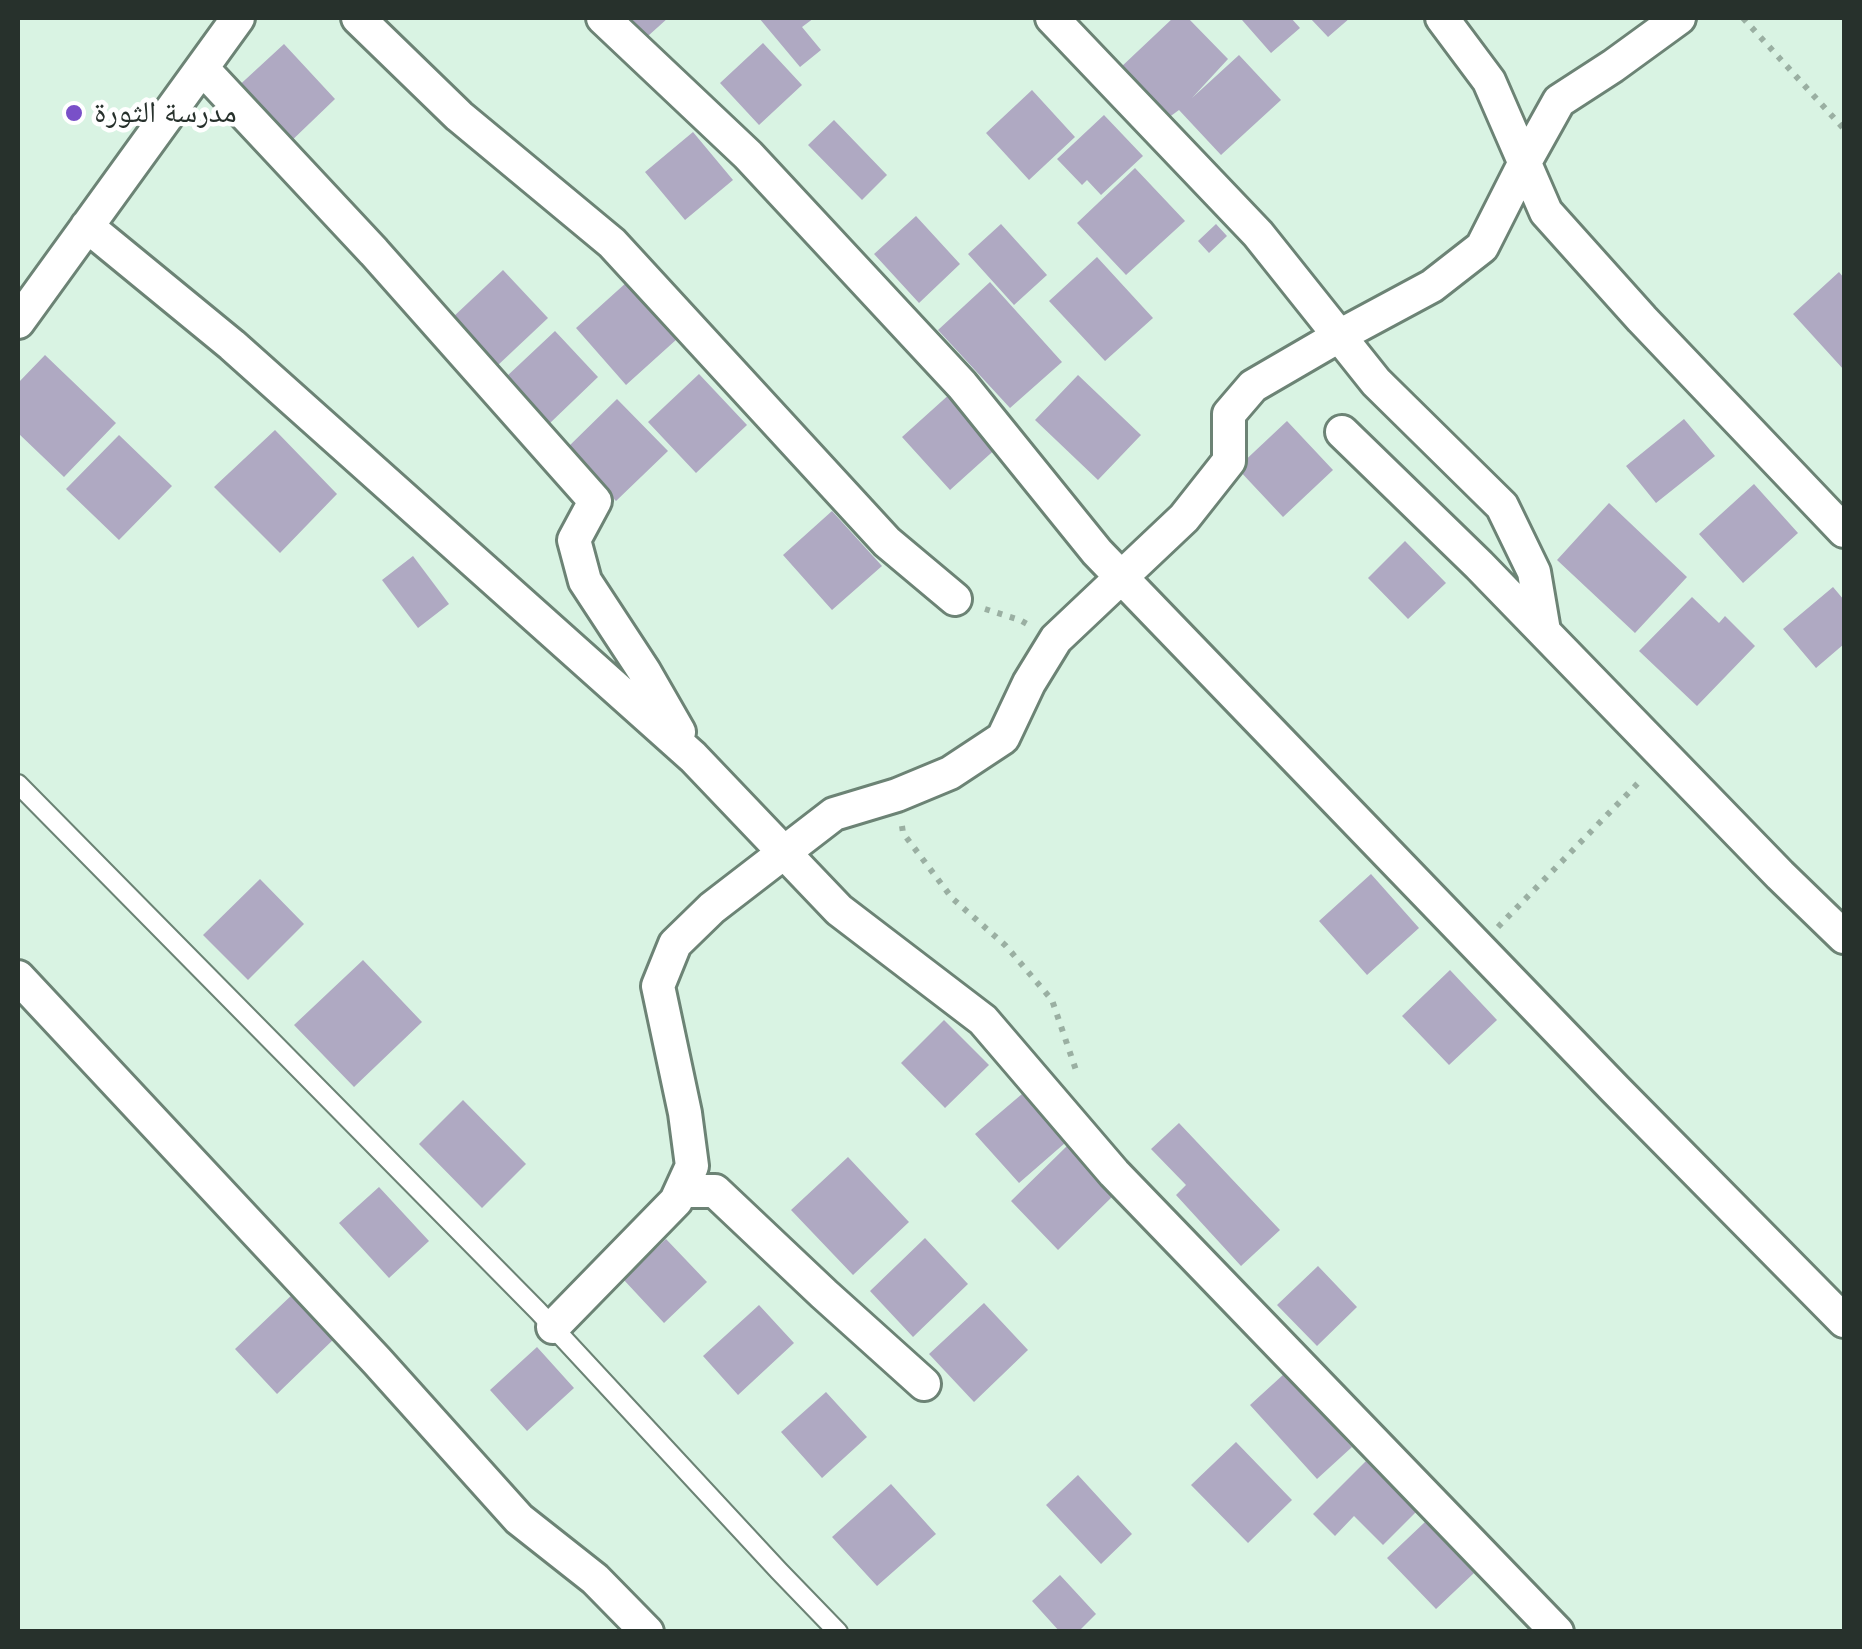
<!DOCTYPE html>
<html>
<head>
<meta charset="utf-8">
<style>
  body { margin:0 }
  #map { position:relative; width:1862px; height:1649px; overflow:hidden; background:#d9f3e3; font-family:Mulish,sans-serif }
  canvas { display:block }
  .frame { position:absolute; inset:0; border:20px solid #27312c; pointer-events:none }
</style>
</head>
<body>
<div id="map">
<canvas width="1862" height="1649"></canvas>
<div class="frame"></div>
</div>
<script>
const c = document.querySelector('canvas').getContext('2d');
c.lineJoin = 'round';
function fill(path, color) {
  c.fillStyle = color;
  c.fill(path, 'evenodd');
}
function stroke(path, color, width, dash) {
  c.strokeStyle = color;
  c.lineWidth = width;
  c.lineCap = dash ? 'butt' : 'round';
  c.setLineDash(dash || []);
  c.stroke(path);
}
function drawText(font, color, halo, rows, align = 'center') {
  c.font = font + ' Mulish,"Noto Naskh Arabic",sans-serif';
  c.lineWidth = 9;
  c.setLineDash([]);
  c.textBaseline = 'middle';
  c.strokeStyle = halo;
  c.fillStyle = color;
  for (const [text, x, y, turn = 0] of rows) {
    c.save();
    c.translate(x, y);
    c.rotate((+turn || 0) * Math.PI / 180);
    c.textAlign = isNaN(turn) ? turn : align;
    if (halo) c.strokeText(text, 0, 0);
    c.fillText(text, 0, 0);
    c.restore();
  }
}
fill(new Path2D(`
  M628 18H668L638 45 620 25Z
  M759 18H814L802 27 821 50 800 67Z
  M1173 18H1188L1228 59 1192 98 1239 55 1281 100 1221 155 1179 110 1168 118 1120 68Z
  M1244 18H1291L1300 28 1271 53 1242 20Z
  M1310 18H1350L1328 37Z
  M763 43 802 85 759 125 720 83Z
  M284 44 335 99 285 147 233 91Z
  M1032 90 1075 137 1029 180 986 133Z
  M1104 115 1143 156 1101 195 1087 180 1082 185 1057 159Z
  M834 120 887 175 862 200 808 145Z
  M693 132 733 180 685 220 645 172Z
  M1135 168 1185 221 1126 275 1077 223Z
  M916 216 960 264 919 303 874 254Z
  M1001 224 1047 275 1014 305 968 254Z
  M1216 224 1227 236 1209 253 1198 241Z
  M1097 257 1153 318 1105 361 1049 301Z
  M503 270 548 318 497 366 452 318Z
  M1839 272 1844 278V370L1793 314Z
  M627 282 677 339 626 385 576 328Z
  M990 282 1062 362 1010 408 938 330Z
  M555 331 598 377 549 424 506 377Z
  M45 355 116 423 64 477 18 433V383Z
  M699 374 747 425 696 473 648 422Z
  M1078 375 1141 435 1098 480 1035 420Z
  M952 392 1000 445 950 490 902 437Z
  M617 399 668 451 616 501 566 449Z
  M1684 419 1715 456 1656 503 1626 466Z
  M1287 421 1333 470 1283 517 1237 468Z
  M275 430 337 494 280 553 214 487Z
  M119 435 172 486 119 540 66 489Z
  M1754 484 1798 533 1743 583 1699 534Z
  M1609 503 1687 577 1635 633 1557 560Z
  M832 511 882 566 832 610 783 555Z
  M1405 541 1446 583 1408 619 1368 578Z
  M413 556 449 604 418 628 382 580Z
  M1833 587 1844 600V644L1816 668 1783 629Z
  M1692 597 1719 623 1725 616 1755 646 1697 706 1639 651Z
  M1371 874 1419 928 1367 975 1319 921Z
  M260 879 304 924 248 980 203 935Z
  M363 960 422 1022 354 1087 294 1025Z
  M1450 970 1497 1020 1449 1065 1402 1016Z
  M944 1020 989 1065 945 1108 901 1063Z
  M1022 1094 1065 1143 1019 1183 975 1134Z
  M463 1100 526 1164 482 1208 419 1144Z
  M1179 1123 1280 1230 1241 1266 1176 1195 1186 1185 1151 1149Z
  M1067 1146 1114 1195 1058 1250 1011 1201Z
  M848 1157 909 1222 853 1275 791 1210Z
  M379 1187 429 1241 389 1278 339 1223Z
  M925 1238 968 1284 913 1337 870 1291Z
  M666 1239 707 1282 664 1323 623 1279Z
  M1318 1266 1357 1307 1317 1346 1277 1305Z
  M295 1292 337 1336 277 1394 235 1349Z
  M984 1303 1028 1350 974 1402 929 1354Z
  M759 1305 794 1343 738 1395 703 1356Z
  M537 1347 574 1388 527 1431 490 1390Z
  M1284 1374 1352 1447 1317 1479 1250 1405Z
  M826 1392 867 1437 822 1478 781 1432Z
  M1236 1442 1292 1500 1248 1543 1191 1485Z
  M1366 1461 1416 1512 1383 1545 1354 1516 1335 1536 1313 1514Z
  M1078 1475 1132 1534 1101 1564 1046 1505Z
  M891 1484 936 1534 877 1586 832 1537Z
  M1425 1522 1474 1573 1436 1609 1387 1558Z
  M1060 1575 1096 1614 1078 1632H1060L1032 1601Z`), '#afa9c2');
const lane = new Path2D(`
  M18 784 538 1311 779 1571 838 1632`);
const street = new Path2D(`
  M358 18 459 116 612 243 887 542 955 599
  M603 18 748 155 962 385 1097 552 1615 1089 1844 1321
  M1052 18 1258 234 1376 382 1502 506 1534 572 1544 631
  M1442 18 1489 81 1546 212 1642 319 1844 531
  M202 68 374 252 595 501 574 540 585 581 644 671 679 732
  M87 226 232 345 693 757 839 910 983 1020 1114 1173 1557 1632
  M18 322 238 18
  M1342 432 1479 565 1780 875 1844 937
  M18 977 377 1361 519 1519 595 1579 647 1632
  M681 1191H715L824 1294 924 1384
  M553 1327 676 1201 692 1166 685 1113 658 986 675 944 712 908 834 814 897 795 950 773 1003 738 1029 683 1056 639 1184 518 1229 461V414L1253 386 1339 336 1432 286 1482 247 1525 162 1559 101 1613 66 1679 18`);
stroke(lane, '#6c8375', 22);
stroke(street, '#6c8375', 38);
stroke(new Path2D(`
  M1743 18 1844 129
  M985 609 1020 620 1029 625
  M902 826 903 833 952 898 1006 946 1052 1000 1078 1076
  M1498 927 1643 778`), '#9aafa2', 6, [5, 8]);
stroke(lane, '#fff', 18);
stroke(street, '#fff', 32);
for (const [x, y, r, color] of [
  [74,113,10,"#7950c8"]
]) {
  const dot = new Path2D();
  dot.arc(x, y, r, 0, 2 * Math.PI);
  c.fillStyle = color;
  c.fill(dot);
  stroke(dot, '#fff', 4);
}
drawText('30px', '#27312c', '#fff', [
  ["مدرسة الثورة",94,113]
], 'left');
</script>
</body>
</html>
